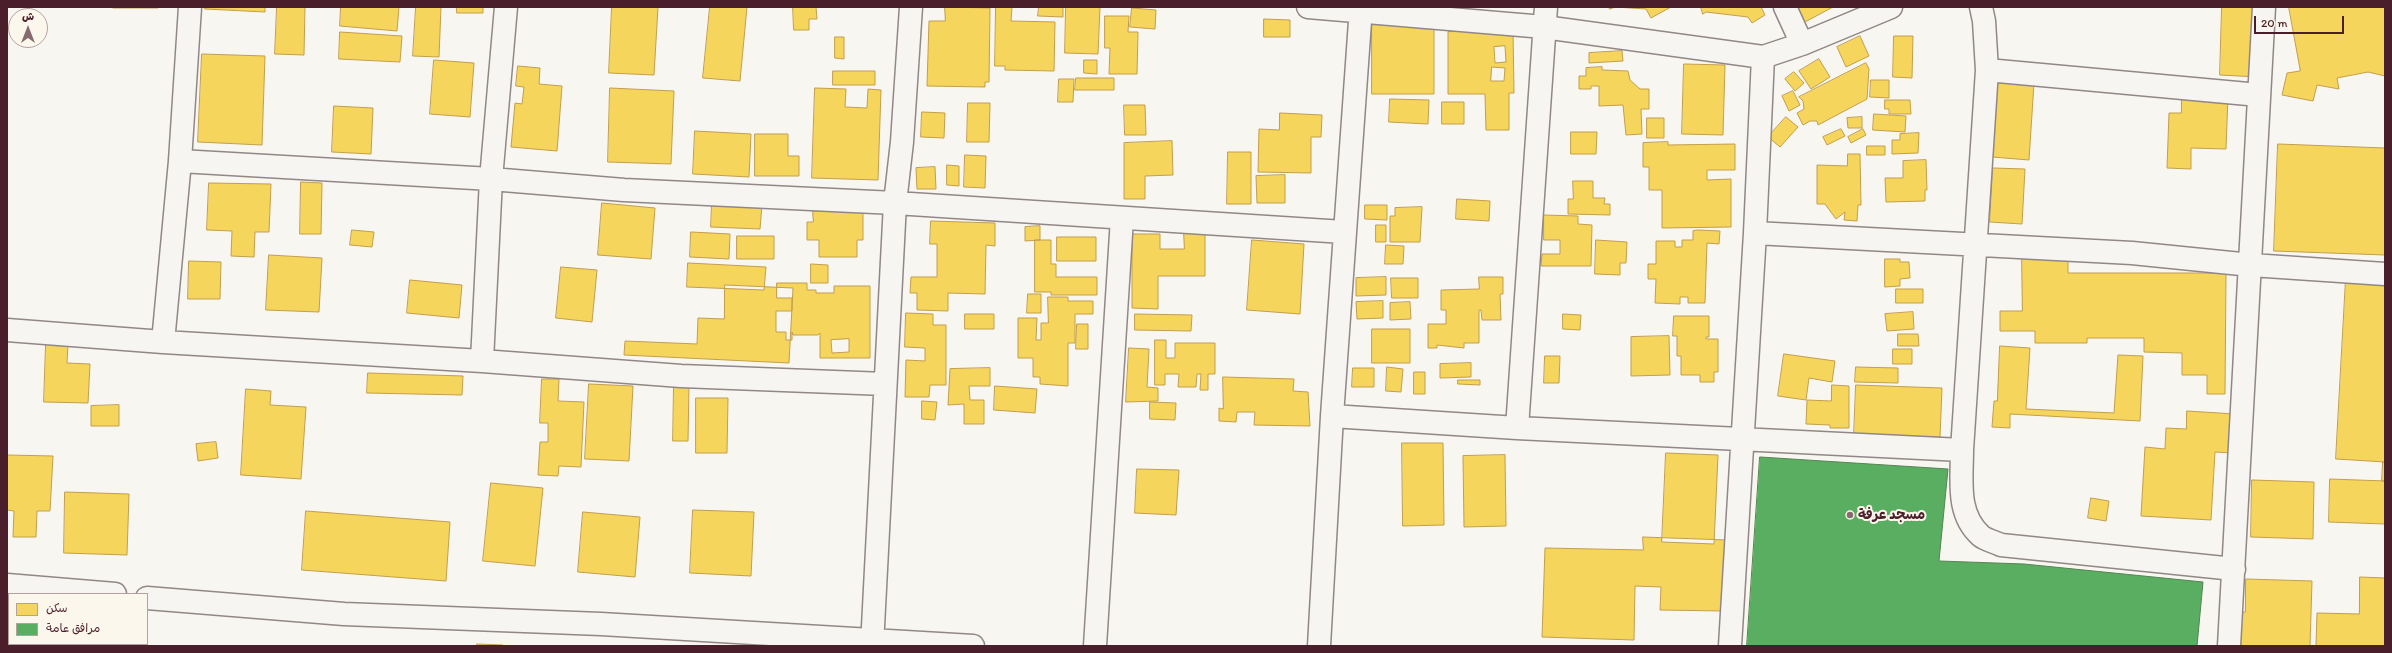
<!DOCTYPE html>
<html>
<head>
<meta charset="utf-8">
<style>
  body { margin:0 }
  #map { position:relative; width:2392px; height:653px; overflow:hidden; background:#f8f6f0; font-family:Itim,"Playpen Sans Arabic",sans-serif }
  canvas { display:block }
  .frame { position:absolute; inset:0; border:8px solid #4a1f2b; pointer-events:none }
  .legend { position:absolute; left:8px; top:593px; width:140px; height:52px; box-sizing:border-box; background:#fbf7ec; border:1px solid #b4a19f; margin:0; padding:5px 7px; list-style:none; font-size:12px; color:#4a1f2b }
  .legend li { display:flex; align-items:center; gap:8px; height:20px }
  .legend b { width:20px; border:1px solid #b4a19f }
  .north { position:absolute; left:8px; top:8px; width:40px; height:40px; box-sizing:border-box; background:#fbf7ec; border:1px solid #b4a19f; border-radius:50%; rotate:0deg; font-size:11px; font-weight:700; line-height:16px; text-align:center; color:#4a1f2b }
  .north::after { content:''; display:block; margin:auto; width:14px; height:18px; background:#876a70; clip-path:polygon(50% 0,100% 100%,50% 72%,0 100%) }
  .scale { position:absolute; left:2254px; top:16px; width:90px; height:18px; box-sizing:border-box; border:2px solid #4a1f2b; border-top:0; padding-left:5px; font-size:12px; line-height:14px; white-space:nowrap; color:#4a1f2b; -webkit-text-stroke:3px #fbf7ec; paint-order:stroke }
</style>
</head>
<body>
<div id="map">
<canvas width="2392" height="653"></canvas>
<div class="frame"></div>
<ul class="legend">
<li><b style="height:11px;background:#f6d55c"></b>سكن</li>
<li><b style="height:11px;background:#5aae61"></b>مرافق عامة</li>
</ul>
<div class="north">ش</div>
<div class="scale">20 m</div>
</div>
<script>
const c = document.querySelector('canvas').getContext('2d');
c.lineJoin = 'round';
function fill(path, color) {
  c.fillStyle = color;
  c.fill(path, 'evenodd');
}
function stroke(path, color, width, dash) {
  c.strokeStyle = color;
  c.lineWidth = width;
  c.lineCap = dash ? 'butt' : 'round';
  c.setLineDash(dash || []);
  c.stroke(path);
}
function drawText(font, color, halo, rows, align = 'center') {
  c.font = font + ' Itim,"Playpen Sans Arabic",sans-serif';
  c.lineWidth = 4;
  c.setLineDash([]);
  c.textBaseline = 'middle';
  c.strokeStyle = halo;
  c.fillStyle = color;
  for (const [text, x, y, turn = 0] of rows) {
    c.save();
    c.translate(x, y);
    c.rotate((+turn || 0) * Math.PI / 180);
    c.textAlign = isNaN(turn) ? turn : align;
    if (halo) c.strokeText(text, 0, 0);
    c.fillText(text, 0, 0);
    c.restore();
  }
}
const homes = new Path2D(`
  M113 7H158V8H113Z
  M205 7H265V12L205 9Z
  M277 7H305L304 55 275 54Z
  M341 7H399L397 31 340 26Z
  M416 7H441L439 57 413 56Z
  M457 7H483V13H457Z
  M612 7H658L654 75 609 73Z
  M710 7H747L740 81 703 78Z
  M793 7H816L817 19H809V30H794Z
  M945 7 990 8 989 82H985V87L927 86 929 21H945Z
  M996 7H1012L1011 21 1055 22 1054 71 1005 70V66H995Z
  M1039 7H1063V17L1038 16Z
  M1066 7H1100L1098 54 1065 53Z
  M1609 7H1671L1651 18 1646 9 1615 7 1610 9Z
  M1701 7H1761L1765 15 1752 23 1748 17 1706 12 1703 14Z
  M1797 7H1833L1805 22Z
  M2222 7H2261L2258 77 2220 75Z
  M2289 7H2385V76L2368 72 2337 78 2339 89 2317 85 2313 101 2282 95 2287 73 2300 71Z
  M1132 8 1156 10 1155 29 1130 27Z
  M1105 16H1129L1128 32H1138L1137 74H1109L1110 48H1105Z
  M1264 19 1290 20V37H1264Z
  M1372 23H1434V94H1372Z
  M1513 31 1514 93H1509V130H1486L1485 94H1448V32ZM1505 46 1506 62 1495 63 1494 47ZM1492 67 1505 68 1504 81H1491Z
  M340 32 402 36 400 62 339 59Z
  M1860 36 1869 56 1846 67 1837 47Z
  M1894 36H1913L1912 78 1893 77Z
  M835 37H844V59L835 58Z
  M1622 51 1623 61 1589 63V53Z
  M202 54 265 56 262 145 198 142Z
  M1819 59 1830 77 1811 89 1799 71Z
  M434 60 474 63 470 117 430 114Z
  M1084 60H1097V74L1084 73Z
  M1866 63 1869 69 1867 99 1818 125 1817 121H1810L1803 125 1797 113 1804 109 1803 101 1799 97Z
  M1684 64 1725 65 1723 135 1682 134Z
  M518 66 540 68 539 84 562 86 557 151 511 147 515 103 522 104 524 87 516 86Z
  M1602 67V70L1628 71 1630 80 1640 89H1649V109H1641L1642 134 1626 135 1623 105 1599 106V86H1591V89H1579V76H1586V68Z
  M833 71H875V85H833Z
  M1794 72 1804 83 1795 91 1785 79Z
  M1076 78H1114V90H1075Z
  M1059 79H1074L1073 102H1058Z
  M1871 80H1889V98L1870 97Z
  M1997 81 2034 83 2029 160 1992 157Z
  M610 88 674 91 671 164 608 162Z
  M815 88 846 89 845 107 867 108 868 89 881 90 878 180 812 178Z
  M1793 91 1800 105 1789 111 1782 96Z
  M2182 94 2228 96 2226 149 2191 148V169L2167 168 2169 113H2181Z
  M1390 99 1429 100 1428 124 1389 122Z
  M1885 100H1910L1911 114H1889V109H1885Z
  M1442 102H1464V124H1442Z
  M968 103H990L989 142H967Z
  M1124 105H1145L1146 135H1125Z
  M334 106 373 108 371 154 332 152Z
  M922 112 945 113 944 138 921 137Z
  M1280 113 1322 115 1321 137H1311V173L1258 172 1259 129 1279 130Z
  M1874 114 1906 116 1905 132 1873 130Z
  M1786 117 1798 127 1780 147 1768 137Z
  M1862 117V128H1848L1847 118Z
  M1647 118H1664V138H1647Z
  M1841 129 1845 136 1827 145 1823 137Z
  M1863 129 1866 135 1851 143 1848 137Z
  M695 131 751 134 749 177 693 174Z
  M1571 132H1597L1596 154H1571Z
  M1919 133 1918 153 1892 154V140H1900V134Z
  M755 134H788V156H799V176H755Z
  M1172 141 1173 175 1145 176V199H1124V143Z
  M1668 142V145L1735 144V170H1707V180L1731 179V227L1662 228V190H1649V167H1643V143Z
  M2278 144 2385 148V255L2274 251Z
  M1867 146H1885V155H1867Z
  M1228 152H1251V204H1227Z
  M1848 154H1860L1861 205H1858L1857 221 1844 220 1845 212 1836 219 1825 204H1817V165L1847 166Z
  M965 155 986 156 985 188 964 187Z
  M1926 160 1927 190H1925V201L1886 202 1885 178H1903V161Z
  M947 165 959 166V186L947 185Z
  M935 167 936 189H917L916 168Z
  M1993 168 2025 169 2022 224 1990 222Z
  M1285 175V203H1257L1256 176Z
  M1573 181H1593V198H1605L1604 204H1610V215L1568 214V199H1573Z
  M301 182 322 183 321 234H300Z
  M209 183 271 184 269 232H255L254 257 231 256 232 231 207 230Z
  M1457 199 1490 201 1489 221 1456 219Z
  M602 203 655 208 651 259 598 255Z
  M712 203 762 205 760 229 711 227Z
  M1365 205H1387V220L1365 219Z
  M1422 207 1420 242H1390V216H1395V208Z
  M813 211H863V240H857V257H819V240H807V222H813Z
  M1544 215 1578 216V224L1592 225 1591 266H1541L1542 254H1560V240H1544Z
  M931 221 995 223V246L986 245 985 294 948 293V311L917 310V293H910L911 277H937V244H930Z
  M1376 225H1386V242H1376Z
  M1040 226V240L1025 241V227Z
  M352 230 374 232 372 247 350 245Z
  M1698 230 1720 231 1719 244 1707 243 1705 303H1688V297H1680V304L1655 303 1656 279H1648V264H1656V241H1675V247H1682V240H1693V231Z
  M691 232 730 234 729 259 690 257Z
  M1184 232H1205V276H1158V309L1132 308V234H1160V249H1184Z
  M737 236H774V259H737Z
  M1057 237H1096V261H1057Z
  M1035 240H1051V264H1056V277H1097V295H1051V292H1035Z
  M1252 240 1304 244 1300 314 1247 310Z
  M1596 240 1627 242 1626 263H1620V275L1595 274Z
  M1386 245 1404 246 1403 264H1385Z
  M269 255 322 258 319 312 266 310Z
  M2022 257H2068V273H2226L2225 394H2207V375H2182V353L2144 352V338H2087V343H2035V331H2000V311H2022Z
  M1885 259H1900V262H1909L1910 278 1900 279V286L1885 287Z
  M189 261 221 262 220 299H188Z
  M688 263 766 267 764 290 687 287Z
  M811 264 828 265V283H811Z
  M561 267 597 270 592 322 556 318Z
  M1386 277V295L1356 296V278Z
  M1479 277H1503V294H1500L1501 320H1482L1481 310H1479V343H1464V348L1437 345V348H1428V324H1446V310H1441V290L1479 289Z
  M1391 278H1418V298H1392Z
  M2346 278 2385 280V462L2336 459Z
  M410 280 462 285 459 318 407 313Z
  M777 283H807V290H816V293H834V286H870V358H820V333L818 335H793L792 332V340H786V332H776V311H792V298H777ZM849 339V352L832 353 831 340Z
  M725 285 793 288 789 363 624 355 625 341 697 344 698 318 724 319Z
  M1896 289H1923V303H1896Z
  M1028 294H1041V313H1027Z
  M1048 297H1068V301H1093V314H1075V343H1068V386L1040 384V377H1033V358H1018V318H1037L1036 340H1041V323H1048Z
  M1383 301V318L1357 319 1356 302Z
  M1410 302 1411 319 1390 320V303Z
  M1913 312 1914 329 1887 331 1885 314Z
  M906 313 933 314V325H946V385H930L929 397H905L906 360 925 361V348L905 347Z
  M965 314H994V329H965Z
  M1135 314 1192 315 1191 331 1135 330Z
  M1563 314 1581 315 1580 330 1563 329Z
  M1674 316H1709V337H1706V339H1718V372H1714V382H1700V375H1681V356H1677V336H1673Z
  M1077 324H1088V349H1076Z
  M1372 329H1410V363H1372Z
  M1898 334H1918L1919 346H1898Z
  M1669 336 1670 375 1631 376V337Z
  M1155 340H1166V358H1175V343H1215V374H1208V390H1200L1201 374H1197L1196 387H1178L1179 374H1165V385H1155Z
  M46 344 68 345 67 363 90 364 88 403 44 402Z
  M2000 346 2030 348 2026 409 2114 413 2118 355 2143 356 2140 421 2010 414V428L1992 427 1994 401H1997Z
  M1129 348 1149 349 1147 387 1158 388V401L1126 402Z
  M1893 349H1912V364H1893Z
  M1784 354 1835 361 1832 382 1809 378 1806 400 1778 396Z
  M1545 356H1560L1559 383H1544Z
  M1471 363V377L1440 378V364Z
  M1387 367 1403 369 1401 392 1386 391Z
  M1856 367 1898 368V383L1855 382Z
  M990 368V386H969L970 400H984V424H964V404L948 405 950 369Z
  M1353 368H1374V387H1352Z
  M1414 372H1425V394H1414Z
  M368 373 463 376 462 395 367 393Z
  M1223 377 1294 379 1293 391 1308 392 1310 426 1254 425 1255 412H1237L1236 422 1219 421V408L1223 409Z
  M542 379H559L558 401 584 402 581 467 559 466 558 476 538 475 540 442H548V423H540Z
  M1458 380H1480V385L1458 384Z
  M589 384 633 386 629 461 585 459Z
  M674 384H689L688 441H673Z
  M1832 385 1849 386V428H1830V425L1806 424 1807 400 1831 401Z
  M1856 385 1942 388 1940 437 1854 435Z
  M995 386 1037 389 1035 413 994 410Z
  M246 389 271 391 270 405 306 407 301 479 241 475Z
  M696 398H728L727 453H696Z
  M922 401 937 402 935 420 922 419Z
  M1150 402 1176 403 1175 420 1150 419Z
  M119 405V426H91V406Z
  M2187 411 2235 414 2233 453 2215 452 2211 520 2141 516 2145 447 2165 449 2166 428 2186 429Z
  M216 442 218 458 198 461 196 444Z
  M1402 443H1443L1444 525 1403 526Z
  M1666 453 1718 455 1714 544 1662 542Z
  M7 455 53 456 50 511H37L36 537H13L14 511 7 510Z
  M1505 455 1506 526 1464 527 1463 456Z
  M2383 462H2385V481H2382Z
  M1137 469 1179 470 1176 515 1135 513Z
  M2330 479 2385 481V524L2329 522Z
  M2252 480 2314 482 2313 539 2251 537Z
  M491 483 543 488 535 566 483 561Z
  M65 492 129 494 127 555 64 553Z
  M2091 498 2109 501 2106 521 2088 518Z
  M693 510 754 512 751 576 690 573Z
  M306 511 450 522 446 581 302 570Z
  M583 512 640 517 635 577 578 572Z
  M1643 537 1727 540 1724 611 1660 610 1661 587 1635 586 1634 640 1542 637 1545 548 1643 550Z
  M2360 577 2385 578V646H2316L2317 613 2359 614Z
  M2246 579 2312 581 2310 646H2240L2241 612H2245Z
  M30 644H68V646H30Z
  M477 644 503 645V646H477Z`);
fill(homes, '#f6d55c');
stroke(homes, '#c29e4d', 1);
const public = new Path2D(`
  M1760 457 1948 469 1939 561 2024 564 2203 582 2197 646H1747Z`);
fill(public, '#5aae61');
stroke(public, '#558351', 1);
const minor = new Path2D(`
  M1308 7 1544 27 1763 57 1802 44 1891 7
  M1785 7 1802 44
  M1981 7 1984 21 1987 70 1962 450C1962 480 1956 514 1981 536 1986 540 1995 542 2001 545L2234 569
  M1987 70 2259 95
  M180 161 491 179 624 190 895 203 1344 232
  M1755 233 2132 253 2251 265 2385 274
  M7 330 163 342 482 361 681 376 885 384
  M163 342 180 161 190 7
  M482 361 491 179 506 7
  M1332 416 1517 428 1962 450
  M1517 428 1546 7
  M7 585 115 594
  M147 598 344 614 601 624 973 646
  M872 646 895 203 902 142 911 7
  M1095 646 1122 218
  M1319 646 1332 416 1361 7
  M1730 646 1755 233 1763 57
  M2229 646 2264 7`);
stroke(minor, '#918787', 25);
stroke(minor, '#f6f5f1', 22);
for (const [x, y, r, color] of [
  [1850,515,4,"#876a70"]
]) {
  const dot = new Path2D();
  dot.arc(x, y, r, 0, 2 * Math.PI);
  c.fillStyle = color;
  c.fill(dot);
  stroke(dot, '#fbf7ec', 1.5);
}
drawText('bold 14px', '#4a1f2b', '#fbf7ec', [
  ["مسجد عرفة",1858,515]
], 'left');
</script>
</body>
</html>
